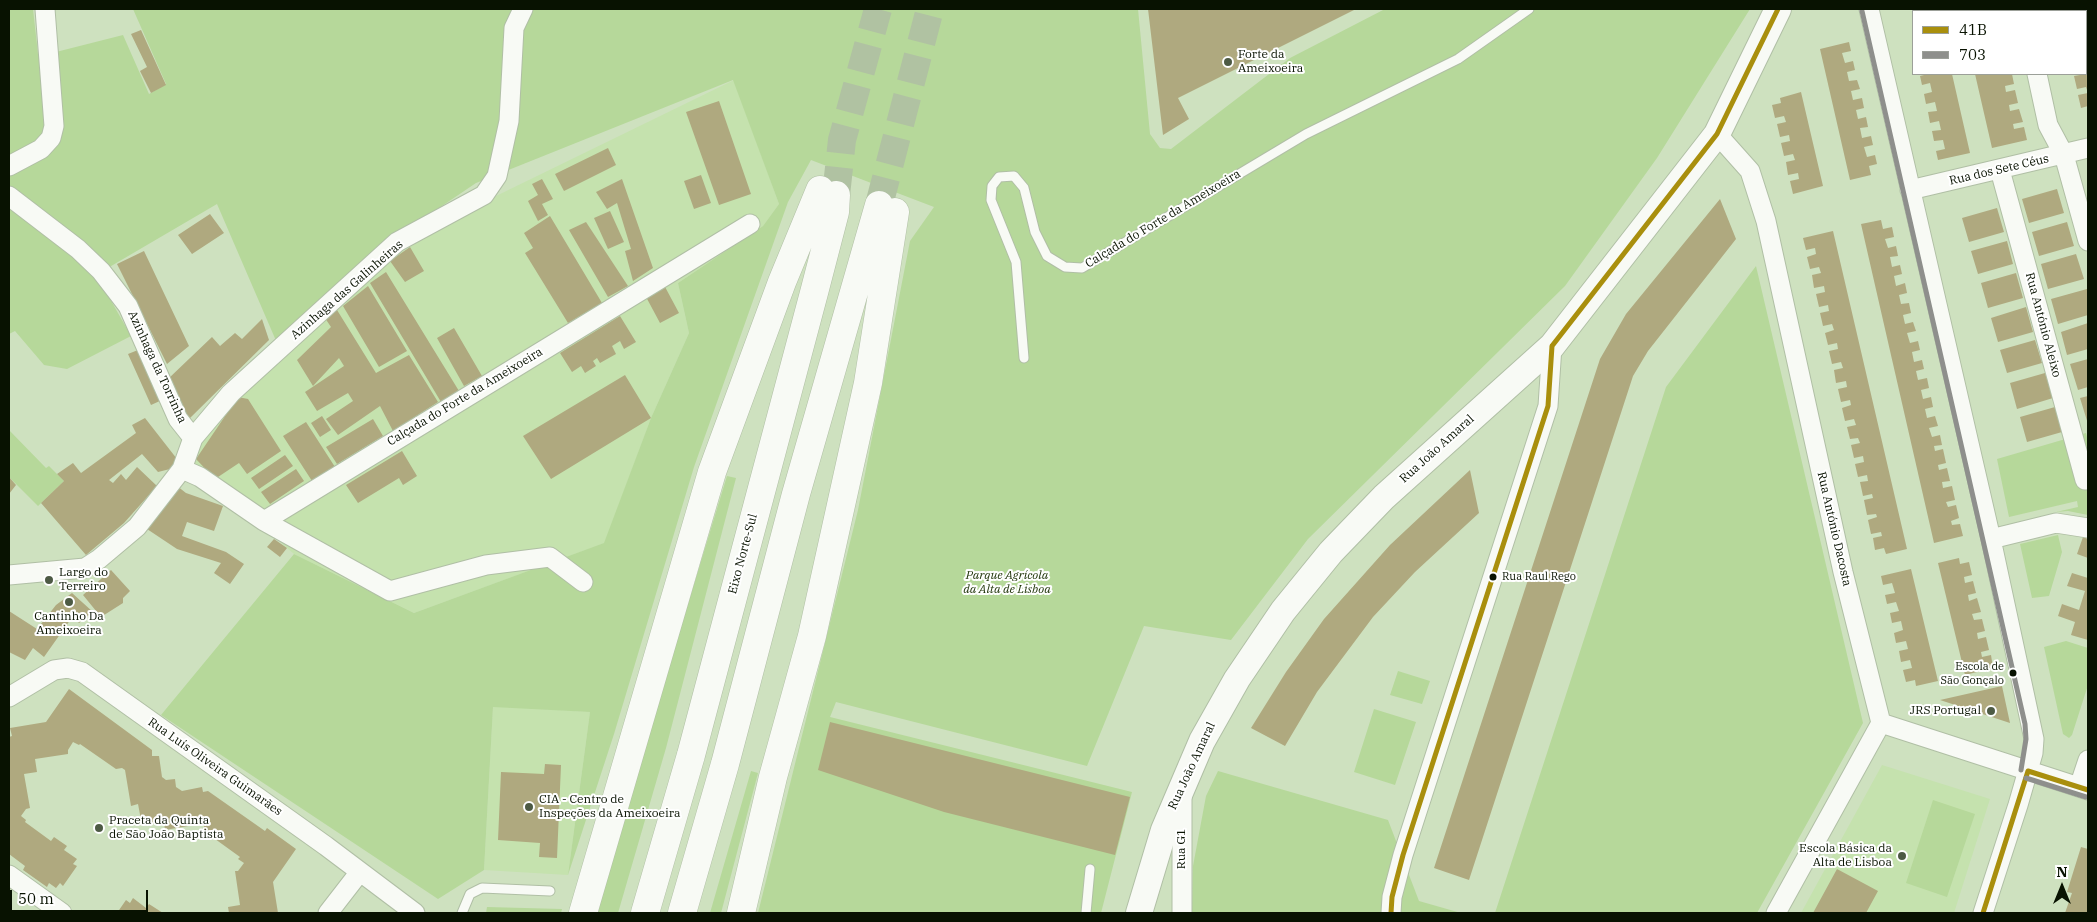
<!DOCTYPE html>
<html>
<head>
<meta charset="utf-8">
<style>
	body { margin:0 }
	#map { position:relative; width:2097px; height:922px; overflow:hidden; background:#cee1bf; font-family:"IBM Plex Serif",serif }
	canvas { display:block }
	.frame { position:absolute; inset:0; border:10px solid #081201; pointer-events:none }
	.legend { position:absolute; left:1912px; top:10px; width:175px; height:65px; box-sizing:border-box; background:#fff; border:1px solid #9ca099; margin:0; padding:6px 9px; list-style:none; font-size:15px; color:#081201 }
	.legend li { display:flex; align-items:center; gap:10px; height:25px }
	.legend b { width:25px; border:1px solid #9ca099 }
	.north { position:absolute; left:2037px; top:862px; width:50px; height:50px; -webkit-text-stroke:4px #fff; paint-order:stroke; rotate:0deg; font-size:14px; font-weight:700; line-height:20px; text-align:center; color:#081201 }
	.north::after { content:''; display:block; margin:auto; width:18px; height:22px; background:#081201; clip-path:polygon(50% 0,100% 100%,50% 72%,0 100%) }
	.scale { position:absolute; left:10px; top:890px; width:138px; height:22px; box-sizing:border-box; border:2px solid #081201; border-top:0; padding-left:6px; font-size:15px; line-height:18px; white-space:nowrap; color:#081201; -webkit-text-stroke:4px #fff; paint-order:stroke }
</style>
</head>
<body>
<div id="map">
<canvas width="2097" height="922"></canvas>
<div class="frame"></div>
<ul class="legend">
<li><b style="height:6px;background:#a98f0d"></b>41B</li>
<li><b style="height:6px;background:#8e8f8c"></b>703</li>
</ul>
<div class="north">N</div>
<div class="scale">50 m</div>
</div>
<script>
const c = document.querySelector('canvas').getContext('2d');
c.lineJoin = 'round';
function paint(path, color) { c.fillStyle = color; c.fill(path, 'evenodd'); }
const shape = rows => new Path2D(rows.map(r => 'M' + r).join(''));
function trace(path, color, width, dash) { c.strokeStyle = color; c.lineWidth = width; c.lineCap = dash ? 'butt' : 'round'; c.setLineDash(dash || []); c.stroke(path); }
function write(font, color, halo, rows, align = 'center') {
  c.font = font + ' "IBM Plex Serif",serif'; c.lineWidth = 4; c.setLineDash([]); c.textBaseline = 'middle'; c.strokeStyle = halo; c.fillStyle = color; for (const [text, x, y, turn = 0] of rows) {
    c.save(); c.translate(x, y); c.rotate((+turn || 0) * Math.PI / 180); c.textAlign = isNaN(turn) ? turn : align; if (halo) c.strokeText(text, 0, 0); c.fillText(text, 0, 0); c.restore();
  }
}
paint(shape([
	[734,80,779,204,763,226,678,283,689,333,651,418,605,543,414,613,294,554,190,463,222,411,383,263,496,196],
	[493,706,590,712,568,875,484,870],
	[1882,765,1990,799,1954,913,1801,913]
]), '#c5e2ae');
paint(shape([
	[9,9,33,9,38,54,56,52,123,35,149,94,166,84,133,9,1138,9,1150,134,1160,148,1171,149,1290,58,1385,9,1750,9,1657,158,1565,286,1308,539,1231,640,1144,626,1087,766,836,702,830,717,1132,792,1101,913,758,913,858,510,910,241,934,207,811,160,788,202,694,467,614,734,568,875,590,712,493,707,484,870,438,899,161,715,294,554,414,613,604,543,651,418,689,333,678,283,763,226,779,204,733,80,476,183,390,241,277,343,217,204,106,269,101,283,131,336,67,369,44,365,15,331,9,334],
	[1756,266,1863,723,1757,913,1495,913,1666,387],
	[9,430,46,468,49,466,64,481,38,506,9,477],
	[2086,433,2088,441,2088,515,2068,511,2056,512,2078,507,2077,501,2009,517,1997,459],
	[727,476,736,478,666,748,618,913,594,913],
	[2058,535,2062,552,2049,596,2032,598,2020,544],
	[2066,641,2088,648,2088,685,2072,735,2069,738,2063,734,2044,647],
	[1398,671,1430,681,1422,704,1390,695],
	[1374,709,1416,722,1395,785,1354,772],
	[751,771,758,773,721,913,710,913],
	[1218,771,1388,820,1419,901,1461,913,1192,913,1193,866,1206,796],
	[1933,800,1975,814,1947,897,1906,883],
	[487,907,562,909,561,913,486,913]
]), '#b6d89a');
paint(shape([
	[1148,9,1356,9,1178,98,1189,119,1163,135],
	[1959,9,1987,9,1988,11,1960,11],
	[2086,27,2088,27,2088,93,2086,87,2077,89,2074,76,2086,74],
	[141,30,166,85,151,93,140,71,147,67,131,34],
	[1849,42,1851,51,1842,53,1845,63,1853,61,1855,70,1847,72,1849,81,1857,80,1860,89,1851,91,1853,100,1862,98,1864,108,1856,110,1858,119,1866,117,1868,127,1860,128,1862,138,1871,136,1873,145,1864,147,1867,157,1875,155,1877,164,1869,166,1871,175,1850,180,1820,49],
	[1928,74,1952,74,1970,153,1938,160,1936,151,1945,149,1943,140,1934,141,1932,131,1941,130,1939,121,1930,123,1928,112,1937,111,1935,102,1926,104,1924,94,1932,92,1930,83,1922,85,1920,76],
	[1975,74,2012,74,2014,84,2005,86,2006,92,2015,90,2018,103,2009,105,2010,111,2019,109,2023,122,2013,124,2014,129,2024,127,2027,140,1992,148],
	[1801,92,1823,186,1793,194,1790,181,1799,179,1798,173,1788,175,1786,162,1795,160,1793,154,1784,156,1781,143,1790,141,1789,135,1780,137,1777,124,1786,122,1784,116,1775,118,1772,105,1781,103,1780,98],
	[2088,93,2088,106,2081,108,2078,95],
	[719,101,751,194,719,205,686,112],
	[608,148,616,165,564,191,555,174],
	[701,175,711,203,694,209,684,181],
	[542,179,553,199,542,204,548,215,538,221,528,201,538,195,532,184],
	[622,179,653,268,633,281,625,251,631,249,617,203,607,209,596,192],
	[2057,189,2064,213,2029,223,2022,199],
	[1720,199,1736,239,1648,351,1633,376,1469,880,1434,868,1600,359,1626,314],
	[1997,208,2004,232,1969,242,1962,218],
	[610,211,624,242,608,249,594,218],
	[210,214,224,233,192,254,178,235],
	[550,216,602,303,568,323,525,253,533,248,524,233],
	[1881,220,1883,229,1892,227,1894,237,1885,239,1888,248,1896,246,1898,256,1890,257,1892,267,1900,265,1902,274,1894,276,1896,286,1905,283,1907,293,1899,295,1901,304,1909,303,1911,313,1903,315,1905,324,1913,322,1916,331,1907,333,1910,343,1918,341,1920,350,1912,352,1914,362,1922,360,1924,369,1916,371,1918,380,1927,378,1929,388,1921,390,1923,399,1931,397,1933,407,1925,409,1927,418,1935,416,1938,426,1929,428,1932,437,1940,435,1942,445,1934,446,1935,451,1943,449,1946,463,1938,465,1939,470,1947,468,1950,481,1942,482,1943,488,1952,486,1955,500,1946,502,1948,507,1956,505,1959,518,1951,521,1952,525,1960,524,1963,536,1934,543,1861,224],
	[586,222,628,286,608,297,569,230],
	[2067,222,2074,246,2039,256,2032,232],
	[1833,231,1907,549,1886,554,1884,548,1875,550,1873,538,1882,536,1881,532,1871,534,1868,520,1877,517,1876,514,1867,515,1864,500,1873,498,1872,494,1863,496,1860,482,1868,481,1867,475,1858,477,1855,464,1864,462,1863,456,1854,458,1851,445,1860,443,1858,438,1850,439,1847,427,1856,425,1854,419,1845,421,1842,408,1851,405,1850,400,1841,402,1838,389,1847,387,1846,381,1836,383,1834,370,1843,368,1841,362,1832,364,1829,351,1838,349,1837,343,1828,345,1825,333,1834,330,1832,324,1823,326,1820,313,1829,311,1828,305,1819,307,1816,294,1825,292,1824,286,1814,288,1812,275,1821,273,1819,267,1810,269,1807,257,1816,254,1815,248,1806,250,1803,238],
	[2007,241,2013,264,1978,274,1971,251],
	[410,247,424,271,405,282,390,261],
	[144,251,189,346,167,364,117,264],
	[2076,254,2084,279,2048,289,2041,264],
	[386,272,459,391,441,402,370,283],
	[2016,273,2023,298,1988,308,1981,283],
	[664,285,679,313,660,323,645,295],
	[368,286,407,351,379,367,343,306],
	[2087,289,2088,315,2058,324,2051,299],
	[2026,307,2033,332,1998,342,1991,318],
	[337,310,376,373,409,355,438,402,393,431,380,406,338,435,326,419,353,401,348,393,317,411,305,392,344,366,339,358,313,386,297,360,331,327,325,318],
	[620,316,636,342,624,349,620,341,612,346,616,354,600,363,597,358,593,361,596,366,585,373,581,366,572,372,560,353],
	[262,319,269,340,189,419,174,400,168,379,212,337,220,346,235,333,242,339],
	[2088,323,2088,349,2067,355,2061,332],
	[454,328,482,376,464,386,437,338],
	[2035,340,2042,363,2007,373,2000,350],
	[138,350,162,400,151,405,128,354],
	[2088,359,2088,387,2078,390,2070,364],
	[2045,373,2053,398,2017,409,2010,383],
	[625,375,651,418,551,479,523,436],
	[2088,396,2088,424,2080,398],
	[238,397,248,399,281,451,247,474,239,463,215,479,196,459],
	[2055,407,2062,432,2027,442,2020,417],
	[322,416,331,430,320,437,311,423],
	[145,418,177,459,170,469,158,472,142,454,109,480,113,483,121,474,126,480,137,467,157,486,124,523,86,555,41,503,64,481,57,474,73,463,81,473,136,433,132,425],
	[373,419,383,436,337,464,326,447],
	[306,422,335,467,312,481,283,436],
	[402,451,417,476,403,485,399,478,358,503,346,485],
	[285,455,293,466,259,489,251,478],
	[296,469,304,481,270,504,261,492],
	[1470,470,1479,513,1415,572,1373,617,1317,692,1285,746,1251,728,1286,672,1324,619,1390,545],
	[9,477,16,485,9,494],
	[177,486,186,493,223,506,214,531,187,522,182,536,226,552,244,564,230,584,214,573,221,563,177,549,147,529],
	[2083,537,2088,539,2088,558,2077,554],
	[274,539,287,548,280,557,267,547],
	[1959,558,1960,564,1969,562,1972,575,1964,577,1965,583,1973,581,1976,593,1968,595,1969,601,1977,598,1981,612,1972,614,1974,620,1982,619,1985,631,1977,633,1978,639,1986,637,1989,650,1981,652,1982,657,1991,655,1993,668,1965,675,1938,563],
	[1911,569,1938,681,1916,686,1915,680,1906,682,1903,670,1912,668,1910,660,1901,662,1899,651,1908,649,1906,641,1896,643,1894,633,1903,630,1901,621,1892,623,1890,613,1899,611,1896,602,1887,604,1885,595,1895,593,1892,583,1883,585,1881,576],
	[111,570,130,591,123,598,123,603,101,617,83,595],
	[2072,573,2088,578,2088,640,2071,635,2075,622,2058,616,2062,604,2079,610,2085,591,2067,586],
	[72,593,93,612,79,623,73,616,44,657,33,648,25,660,9,652,9,611,37,629,56,605],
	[2002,686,2010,723,1940,700],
	[69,689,152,750,152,756,159,756,162,777,166,780,175,779,176,787,182,791,202,787,203,792,208,791,265,831,267,828,296,849,273,882,278,913,229,913,228,907,240,905,235,871,238,871,244,863,238,859,240,857,204,831,204,826,200,824,165,830,164,822,142,825,138,804,131,806,125,770,122,768,116,769,80,744,79,745,73,742,68,750,68,754,35,759,37,772,24,774,30,808,26,809,21,816,26,820,25,822,51,841,54,837,67,846,64,850,77,859,73,864,77,866,63,886,60,883,56,888,49,883,47,887,23,870,25,866,9,854,9,737,12,736,10,728,46,722],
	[830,722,1130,797,1115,855,944,812,818,770],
	[545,764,561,765,557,858,539,857,540,843,498,840,501,772,544,774],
	[2081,847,2088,849,2088,913,2065,913,2072,893,2067,892],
	[1837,869,1878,891,1866,913,1813,913],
	[133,898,146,908,149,904,163,913,117,913,126,900,130,903]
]), '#afa97f');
trace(shape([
	[836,195,842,140,878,9],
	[879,205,930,9]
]), '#b0c2a2', 28, [28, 14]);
const lane = shape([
	[1024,358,1016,262,991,200,992,186,999,177,1014,176,1024,188,1035,232,1047,256,1065,267,1082,268,1306,134,1458,59,1529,9],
	[462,913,470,894,482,888,550,891],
	[1086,913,1090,869]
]);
const street = shape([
	[1869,9,1991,539,2034,739,2033,753,2018,805,1983,913],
	[2022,9,2022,11],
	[2037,74,2048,125,2064,155,2088,241],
	[1717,134,1750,171,1766,221,1843,572,1881,723,1776,913],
	[9,166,41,149,51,138,54,126,45,9],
	[2000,170,2085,480],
	[1910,190,2088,148],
	[9,196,78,249,101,271,128,306,178,419,193,438],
	[182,469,200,477,264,521,750,224],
	[264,521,390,591,486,565,550,557,583,582],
	[1991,539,2056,523,2088,528],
	[9,575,85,568,99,559,137,527,182,469,193,438,231,393,397,242,484,195,497,176,509,121,514,28,523,9],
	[9,697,54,670,68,668,82,672,326,846,415,913],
	[1881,723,2088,790],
	[2079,787,2088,760],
	[1182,796,1182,913],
	[9,875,62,913],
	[328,913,359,873],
	[1391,913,1392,897,1403,855,1548,406,1552,346]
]);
const secondary = shape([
	[1139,913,1164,830,1202,741,1237,679,1283,611,1331,552,1384,497,1552,346,1717,134,1778,9]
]);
const highway = shape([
	[583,913,712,472,782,282,820,190],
	[645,913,691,755,815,289,835,212,836,195],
	[682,913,725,764,796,494,879,205],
	[741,913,773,777,812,636,868,383,895,212]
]);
trace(lane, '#b0bfa5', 11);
trace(street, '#b0bfa5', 21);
trace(secondary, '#b0bfa5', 28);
trace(highway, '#b0bfa5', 29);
trace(lane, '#f8faf5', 9);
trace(street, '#f8faf5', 19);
trace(secondary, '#f8faf5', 26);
trace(highway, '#f8faf5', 28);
trace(shape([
	[1552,346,1717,134,1778,9],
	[2028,771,2088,790],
	[1391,913,1392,897,1403,855,1548,406,1552,346],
	[1983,913,2028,771]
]), '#a98f0d', 5);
trace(shape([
	[1862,11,2025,724,2026,739,2021,770],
	[2026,778,2086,797]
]), '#8e8f8c', 5);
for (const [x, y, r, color] of [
	[1228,62,5,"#4d5a44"],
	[1493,577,4.5,"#081201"],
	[49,580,5,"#4d5a44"],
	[69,602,5,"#4d5a44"],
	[2013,673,4.5,"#081201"],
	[1991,711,5,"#4d5a44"],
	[529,807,5,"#4d5a44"],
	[99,828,5,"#4d5a44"],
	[1902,856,5,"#4d5a44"]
]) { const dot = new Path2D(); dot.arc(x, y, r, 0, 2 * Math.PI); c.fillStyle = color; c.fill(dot); trace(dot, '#fff', 2); }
write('11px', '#081201', '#fff', [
	["Rua Raul Rego",1502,577],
	["Escola de",2004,667,"right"],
	["São Gonçalo",2004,681,"right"]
], 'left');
write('12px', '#081201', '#fff', [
	["Forte da",1238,55],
	["Ameixoeira",1238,69],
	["Largo do",59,573],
	["Terreiro",59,587],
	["Cantinho Da",69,617,"center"],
	["Ameixoeira",69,631,"center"],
	["JRS Portugal",1981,711,"right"],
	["CIA - Centro de",539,800],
	["Inspeções da Ameixoeira",539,814],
	["Praceta da Quinta",109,821],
	["de São João Baptista",109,835],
	["Escola Básica da",1892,849,"right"],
	["Alta de Lisboa",1892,863,"right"]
], 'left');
write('12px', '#081201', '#fff', [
	["Rua dos Sete Céus",1999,170,-13],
	["Calçada do Forte da Ameixoeira",1163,219,-31],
	["Azinhaga das Galinheiras",347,290,-41],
	["Rua António Aleixo",2043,325,75],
	["Azinhaga da Torrinha",157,367,65],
	["Calçada do Forte da Ameixoeira",465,397,-31],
	["Rua João Amaral",1437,449,-42],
	["Rua António Dacosta",1834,529,77],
	["Eixo Norte-Sul",743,554,-75],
	["Rua João Amaral",1192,766,-65],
	["Rua Luís Oliveira Guimarães",215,767,35],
	["Rua G1",1182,849,-90]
]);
write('italic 12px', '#1c3105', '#fff', [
	["Parque Agrícola",1007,576],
	["da Alta de Lisboa",1007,590]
]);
</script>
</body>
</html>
